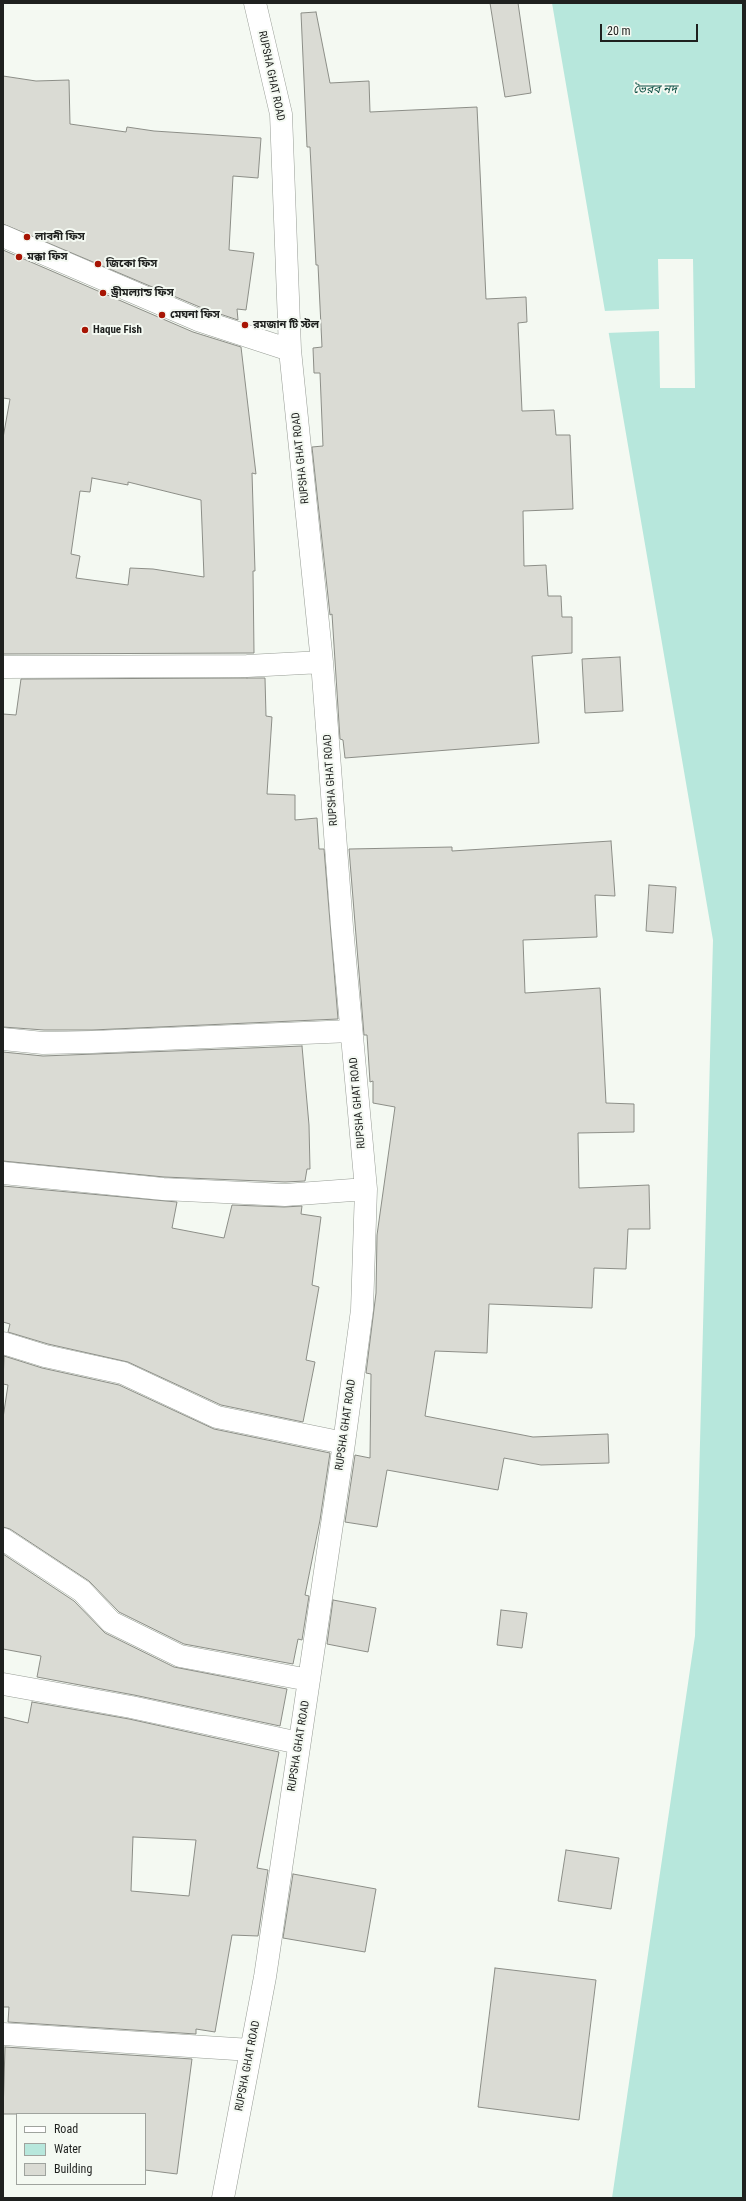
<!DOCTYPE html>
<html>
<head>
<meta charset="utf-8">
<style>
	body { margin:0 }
	#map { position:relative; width:746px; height:2201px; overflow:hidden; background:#f4f9f2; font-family:"Roboto Condensed",sans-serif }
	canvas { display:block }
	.frame { position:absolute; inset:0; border:4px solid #1f211f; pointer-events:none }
	.legend { position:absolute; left:16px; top:2113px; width:130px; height:72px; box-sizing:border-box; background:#f4f9f2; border:1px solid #9fa39e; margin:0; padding:5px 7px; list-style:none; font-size:12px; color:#1f211f }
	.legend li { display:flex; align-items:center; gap:8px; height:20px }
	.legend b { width:20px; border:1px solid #9fa39e }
	.scale { position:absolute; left:600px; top:24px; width:98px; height:18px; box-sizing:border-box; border:2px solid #1f211f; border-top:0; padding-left:5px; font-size:12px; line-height:14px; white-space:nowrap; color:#1f211f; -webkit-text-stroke:3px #f4f9f2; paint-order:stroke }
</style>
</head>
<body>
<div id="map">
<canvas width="746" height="2201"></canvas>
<div class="frame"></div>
<ul class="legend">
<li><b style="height:5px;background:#fff"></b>Road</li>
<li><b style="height:11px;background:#b7e7dc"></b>Water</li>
<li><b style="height:11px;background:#dadbd4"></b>Building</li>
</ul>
<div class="scale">20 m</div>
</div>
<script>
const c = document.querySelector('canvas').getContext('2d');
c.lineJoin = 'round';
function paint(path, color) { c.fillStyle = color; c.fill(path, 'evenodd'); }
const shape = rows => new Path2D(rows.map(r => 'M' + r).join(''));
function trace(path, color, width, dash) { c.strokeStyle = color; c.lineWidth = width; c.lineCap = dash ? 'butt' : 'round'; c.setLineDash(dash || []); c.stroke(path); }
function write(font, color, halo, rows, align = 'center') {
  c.font = font + ' "Roboto Condensed","Noto Sans Bengali",sans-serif'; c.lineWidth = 4; c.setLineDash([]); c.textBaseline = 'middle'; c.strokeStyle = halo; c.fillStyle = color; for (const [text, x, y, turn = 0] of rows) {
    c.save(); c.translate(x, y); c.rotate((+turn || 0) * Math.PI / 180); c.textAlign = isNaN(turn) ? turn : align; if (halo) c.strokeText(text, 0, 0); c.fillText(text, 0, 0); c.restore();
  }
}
paint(shape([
	[552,3,743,3,743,2198,612,2198,695,1636,713,940]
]), '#b7e7dc');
paint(shape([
	[658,259,693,259,695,388,660,388,659,331,606,333,603,311,659,309]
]), '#f4f9f2');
const building = shape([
	[490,3,518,3,531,93,505,97,490,3],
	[316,12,330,83,369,81,370,112,477,107,486,299,526,297,527,322,518,323,522,411,554,410,556,435,570,435,573,509,523,511,524,566,546,565,548,596,561,596,562,617,572,617,572,653,532,656,539,743,345,758,343,740,340,739,332,614,330,615,312,447,323,446,320,373,314,373,313,348,322,347,318,265,316,265,310,147,307,147,301,13,316,12],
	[3,76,36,81,69,80,70,124,126,132,127,127,154,131,261,138,258,178,233,176,229,250,254,253,246,310,237,309,238,320,202,308,3,224,3,76],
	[3,250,193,332,241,347,256,474,252,473,255,571,253,571,254,653,3,654,3,438,10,399,3,398,3,250],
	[92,478,128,485,128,482,201,500,204,577,153,569,130,568,128,585,76,578,80,556,71,554,80,491,90,492,92,478],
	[620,657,623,711,585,713,582,659,620,657],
	[247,678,265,678,266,716,272,717,267,794,295,795,295,820,317,818,319,849,324,849,338,1019,92,1030,44,1030,3,1027,3,714,16,715,21,679,247,678],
	[611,841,615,896,595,895,597,937,523,940,525,993,600,988,606,1103,634,1104,634,1132,578,1133,579,1188,649,1185,650,1229,628,1229,626,1269,594,1268,592,1308,489,1304,487,1353,435,1351,425,1416,533,1437,608,1434,609,1463,541,1465,504,1458,498,1490,387,1470,377,1527,345,1522,355,1455,370,1458,371,1374,366,1373,376,1293,377,1235,395,1107,373,1103,373,1081,370,1082,367,1035,364,1035,349,849,452,847,452,851,611,841],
	[649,885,676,887,673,933,646,931,649,885],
	[302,1046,309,1125,310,1169,307,1169,305,1181,285,1182,164,1177,3,1161,3,1052,43,1056,302,1046],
	[3,1186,177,1202,172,1228,224,1238,232,1205,284,1207,302,1206,301,1214,321,1217,312,1285,319,1287,306,1360,315,1362,303,1422,221,1405,128,1362,48,1344,8,1332,10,1324,3,1322,3,1186],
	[4,1356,42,1368,119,1385,214,1429,330,1453,320,1520,305,1595,309,1596,302,1640,298,1639,293,1664,184,1644,119,1612,89,1581,10,1529,3,1527,3,1418,8,1385,3,1384,4,1356],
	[3,1554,74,1601,105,1633,174,1667,287,1689,280,1726,134,1695,37,1677,41,1656,3,1649,3,1554],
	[333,1600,376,1608,368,1652,327,1644,333,1600],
	[501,1610,527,1613,522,1648,497,1645,501,1610],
	[32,1702,129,1719,279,1752,257,1868,268,1870,258,1936,232,1935,215,2032,196,2029,196,2034,8,2022,9,2007,3,2007,3,1717,28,1723,32,1702],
	[133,1837,196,1840,189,1896,131,1891,133,1837],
	[566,1850,619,1858,611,1909,558,1901,566,1850],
	[293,1874,376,1889,365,1952,283,1938,293,1874],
	[495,1968,596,1980,579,2120,478,2107,495,1968],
	[5,2047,192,2059,177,2174,145,2170,145,2114,3,2114,5,2047]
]);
paint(building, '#dadbd4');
trace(building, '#8c8e87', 1);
const minor = shape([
	[3,236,198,320,290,350],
	[3,667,247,666,322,662],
	[3,1039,43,1043,92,1042,351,1031],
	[3,1173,163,1189,285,1195,366,1189],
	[3,1343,45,1356,123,1373,217,1417,344,1443],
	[3,1539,82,1591,111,1622,180,1656,309,1680],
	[3,1684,131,1707,299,1743],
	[3,2034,251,2050],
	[223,2198,265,1977,344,1443,362,1310,366,1189,342,927,322,662,290,350,281,114,255,3]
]);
trace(minor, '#989d96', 23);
trace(minor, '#fff', 22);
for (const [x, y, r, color] of [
	[27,237,4,"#a71504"],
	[19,257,4,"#a71504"],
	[98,264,4,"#a71504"],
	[103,293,4,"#a71504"],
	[162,315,4,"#a71504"],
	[245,325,4,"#a71504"],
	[85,330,4,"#a71504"]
]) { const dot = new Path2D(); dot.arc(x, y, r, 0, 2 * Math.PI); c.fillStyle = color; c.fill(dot); trace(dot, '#f4f9f2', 1.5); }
write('11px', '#1f211f', '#f4f9f2', [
	["RUPSHA GHAT ROAD",271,76,78],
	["RUPSHA GHAT ROAD",301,458,-96],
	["RUPSHA GHAT ROAD",331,780,-94],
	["RUPSHA GHAT ROAD",358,1103,-95],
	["RUPSHA GHAT ROAD",346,1425,-82],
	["RUPSHA GHAT ROAD",299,1746,-81],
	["RUPSHA GHAT ROAD",248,2066,-79]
]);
write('bold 11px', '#1f211f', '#f4f9f2', [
	["লাবনী ফিস",35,237],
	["মক্কা ফিস",27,257],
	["জিকো ফিস",106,264],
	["ড্রীমল্যান্ড ফিস",111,293],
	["মেঘনা ফিস",170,315],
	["রমজান টি স্টল",253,325],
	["Haque Fish",93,330]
], 'left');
write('italic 12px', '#0f5146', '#f4f9f2', [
	["ভৈরব নদ",655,90]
]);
</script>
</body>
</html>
